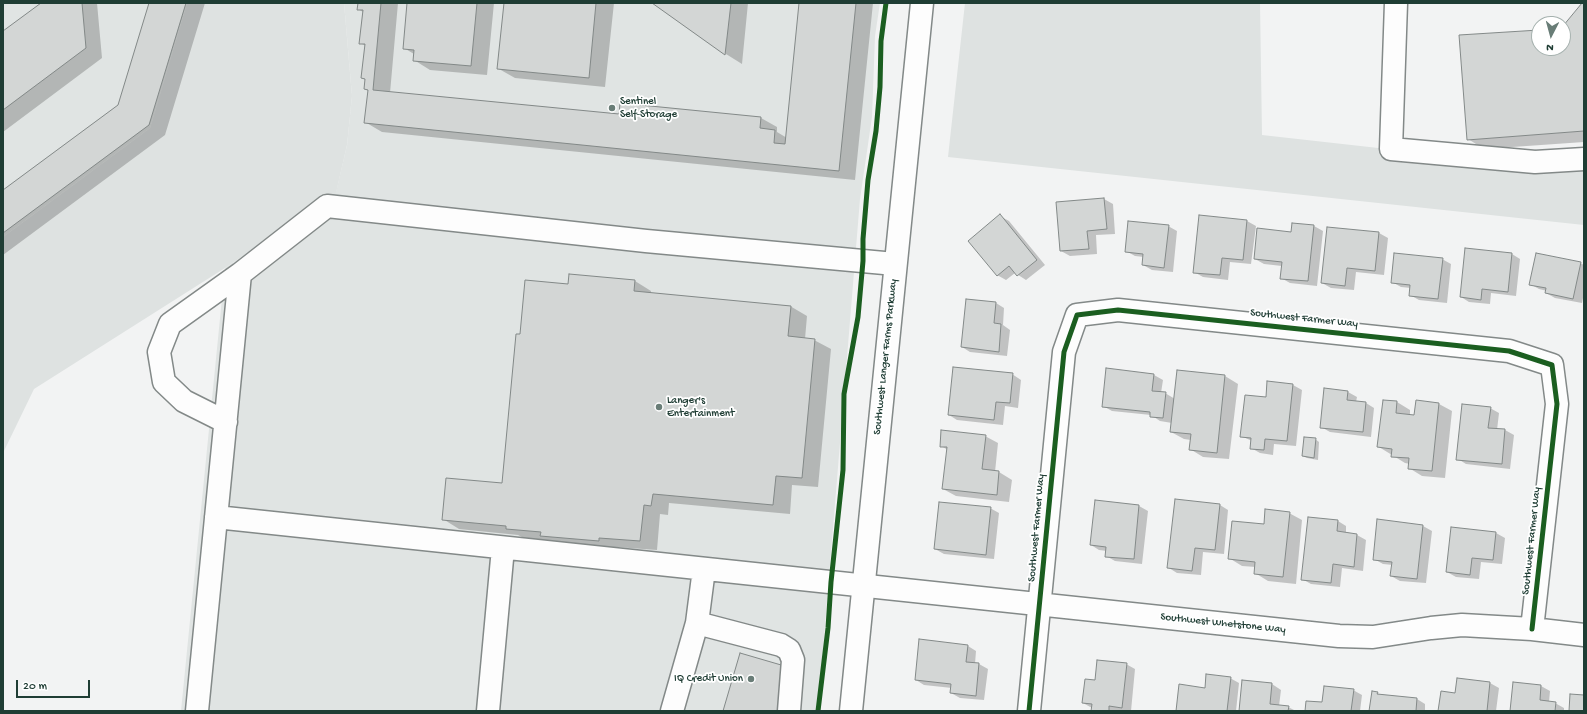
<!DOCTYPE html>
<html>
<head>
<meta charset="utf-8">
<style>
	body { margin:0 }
	#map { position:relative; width:1587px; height:714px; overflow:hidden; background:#f2f3f3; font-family:"Gochi Hand",sans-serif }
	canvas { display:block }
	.frame { position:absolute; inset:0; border:4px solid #1f3d34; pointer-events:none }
	.north { position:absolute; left:1531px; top:16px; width:40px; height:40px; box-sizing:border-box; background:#fff; border:1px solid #a5b1ae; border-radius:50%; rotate:186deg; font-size:11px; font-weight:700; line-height:16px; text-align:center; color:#1f3d34 }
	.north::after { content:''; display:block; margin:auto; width:14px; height:18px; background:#697d77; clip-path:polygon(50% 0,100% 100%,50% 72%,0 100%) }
	.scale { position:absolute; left:16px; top:680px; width:74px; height:18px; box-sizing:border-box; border:2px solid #1f3d34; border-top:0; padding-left:5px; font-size:12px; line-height:14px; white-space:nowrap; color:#1f3d34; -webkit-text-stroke:3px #fff; paint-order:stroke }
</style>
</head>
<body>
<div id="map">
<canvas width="1587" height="714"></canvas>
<div class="frame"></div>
<div class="north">N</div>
<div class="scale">20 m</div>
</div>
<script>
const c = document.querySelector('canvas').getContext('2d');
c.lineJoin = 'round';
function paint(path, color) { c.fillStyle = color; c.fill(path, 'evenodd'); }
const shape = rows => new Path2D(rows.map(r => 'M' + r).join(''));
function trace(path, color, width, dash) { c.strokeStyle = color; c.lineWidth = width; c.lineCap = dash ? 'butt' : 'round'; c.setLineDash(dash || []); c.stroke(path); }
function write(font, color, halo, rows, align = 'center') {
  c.font = font + ' "Gochi Hand",sans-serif'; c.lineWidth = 3.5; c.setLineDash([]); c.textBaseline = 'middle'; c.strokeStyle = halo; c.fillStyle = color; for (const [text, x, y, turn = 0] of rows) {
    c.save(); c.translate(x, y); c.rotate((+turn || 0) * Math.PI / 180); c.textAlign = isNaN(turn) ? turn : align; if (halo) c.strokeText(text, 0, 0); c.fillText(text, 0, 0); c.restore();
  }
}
paint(shape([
	[3,3,187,3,150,128,3,237],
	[344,3,880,3,875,36,872,117,860,199,818,711,181,711,225,268,336,192,347,145,352,96]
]), '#e0e4e3');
paint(shape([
	[187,3,344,3,352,96,347,145,336,193,225,268,34,389,3,453,3,237,150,128],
	[965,3,1260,3,1262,135,1584,171,1584,225,948,157]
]), '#dee2e1');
paint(shape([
	[43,3,97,3,102,58,3,132,3,33],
	[150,3,205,3,165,135,3,255,3,191,119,105],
	[359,3,398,3,390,93,620,115,761,118,777,127,777,132,787,138,800,3,873,3,855,180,382,132,365,122,369,91,365,89,366,80,362,78,366,46,360,43,363,12,358,9],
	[409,3,494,3,487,75,430,70,414,60,414,54,404,48],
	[505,3,614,3,605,87,515,78,499,69],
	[654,3,748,3,742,64,726,54],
	[1584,3,1584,142,1484,149,1468,139,1539,31,1539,48,1563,48,1563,28],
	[1104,199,1113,204,1115,234,1096,235,1097,254,1070,256,1061,251],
	[1000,216,1009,221,1045,265,1026,280,1015,273,1006,280,997,275],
	[1247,221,1256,226,1251,264,1230,262,1228,280,1203,277,1194,272],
	[1168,226,1177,231,1173,272,1152,270,1143,265,1144,257,1135,256,1126,251],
	[1314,226,1323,231,1317,286,1290,283,1281,278,1282,266,1264,264,1255,259,1292,233],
	[1328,228,1379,233,1388,238,1384,275,1356,272,1354,290,1331,288,1322,283],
	[1512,254,1520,259,1516,296,1491,293,1490,304,1469,302,1461,297],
	[1442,259,1451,264,1447,303,1419,300,1410,295,1411,288,1401,287,1392,282],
	[1580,263,1584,265,1584,293,1582,303,1555,298,1546,293,1547,291,1539,289,1530,284],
	[635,281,651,291,651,293,790,306,807,316,805,339,814,340,831,349,818,487,792,485,790,514,669,503,668,515,660,514,657,550,616,547,615,550,558,545,551,541,524,538,518,535,459,529,443,519,503,484,521,336,569,285],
	[996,303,1004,308,1003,325,1010,330,1007,356,970,352,962,347],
	[1012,374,1021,380,1018,408,1005,406,1003,425,957,420,949,415],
	[1154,375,1163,380,1161,393,1165,393,1175,399,1225,376,1238,384,1229,459,1203,457,1190,449,1191,440,1184,439,1171,432,1172,423,1160,421,1151,415,1112,411,1103,406],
	[1293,385,1302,390,1296,446,1274,444,1273,455,1260,453,1251,448,1252,441,1241,436,1267,398],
	[1348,392,1357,397,1356,402,1366,403,1374,408,1371,437,1330,432,1321,427],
	[1384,401,1397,402,1410,410,1410,415,1415,416,1439,404,1452,411,1445,478,1422,476,1409,468,1410,464,1405,463,1379,447],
	[1490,408,1499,413,1497,430,1505,430,1514,435,1510,469,1466,464,1458,459],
	[985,436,998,443,995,472,999,472,1012,480,1009,502,956,496,943,489,948,450,941,446],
	[1315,439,1319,442,1318,460,1307,458,1303,456],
	[1220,505,1228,510,1224,554,1203,552,1201,575,1177,573,1169,568],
	[1139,506,1148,511,1142,564,1115,561,1106,556,1107,551,1099,550,1091,545],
	[990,508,999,513,994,559,944,554,935,549],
	[1289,513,1302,520,1296,584,1268,581,1255,573,1256,567,1242,566,1229,558,1265,526],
	[1338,521,1346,526,1346,533,1357,535,1366,540,1363,571,1342,568,1340,587,1311,584,1302,579],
	[1423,526,1432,531,1426,583,1400,581,1391,576,1393,565,1383,564,1374,559],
	[1496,533,1505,538,1502,564,1481,562,1479,579,1456,577,1447,572],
	[968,646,976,651,975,664,979,664,988,669,984,700,960,698,951,693,952,688,924,685,916,680],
	[1126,664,1135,669,1131,711,1092,711,1092,708,1083,703,1096,681],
	[1230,678,1239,683,1236,711,1177,711,1206,689],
	[1243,681,1272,684,1281,690,1279,706,1288,707,1296,711,1240,711],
	[1490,683,1499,688,1496,711,1439,711,1456,694],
	[1514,683,1541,686,1550,691,1549,702,1555,703,1564,708,1564,711,1511,711],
	[1353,690,1362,695,1360,711,1306,711],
	[1377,693,1382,696,1417,699,1425,704,1425,711,1370,711]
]), '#0003');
const building = shape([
	[41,3,82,3,86,48,3,110,3,31,41,3],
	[149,3,186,3,149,125,3,233,3,190,118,105,149,3],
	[358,3,381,3,373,90,619,114,620,103,761,117,760,128,775,130,774,143,785,144,799,3,856,3,839,171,364,123,368,90,364,89,365,79,361,78,365,44,359,44,363,10,357,10,358,3],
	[407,3,477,3,471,66,413,61,414,50,403,49,407,3],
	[504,3,596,3,589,78,497,69,504,3],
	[652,3,731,3,725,55,652,3],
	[1582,3,1584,3,1584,131,1467,140,1459,35,1539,30,1539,48,1563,48,1563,26,1582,3],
	[1104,198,1107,229,1087,231,1089,249,1060,251,1056,202,1104,198],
	[1000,214,1037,260,1017,276,1009,266,997,276,968,241,1000,214],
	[1199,215,1247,220,1243,260,1222,258,1220,275,1193,273,1199,215],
	[1128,221,1169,225,1164,268,1142,265,1143,254,1125,252,1128,221],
	[1292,223,1314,225,1308,281,1280,279,1282,262,1254,259,1257,228,1291,232,1292,223],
	[1327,227,1379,232,1375,271,1347,268,1345,286,1321,283,1327,227],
	[1465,248,1512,253,1508,292,1482,289,1481,300,1460,297,1465,248],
	[1394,253,1443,258,1438,299,1409,296,1410,285,1391,283,1394,253],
	[1536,253,1581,262,1573,299,1545,293,1546,288,1529,285,1536,253],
	[569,274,635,280,634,291,791,306,788,336,815,339,802,478,776,476,773,505,653,494,651,506,644,505,640,541,599,538,599,541,540,536,541,532,506,529,506,526,442,520,446,478,502,483,516,334,520,334,525,280,568,284,569,274],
	[966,299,996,302,994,323,1001,324,999,352,961,347,966,299],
	[953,367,1013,373,1010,403,996,402,994,420,948,415,953,367],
	[1106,368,1154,374,1152,391,1166,392,1163,418,1150,417,1150,412,1102,407,1106,368],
	[1177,370,1225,375,1217,453,1189,450,1191,434,1170,432,1177,370],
	[1267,381,1293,384,1287,441,1265,439,1264,450,1250,449,1251,438,1240,437,1245,395,1266,397,1267,381],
	[1324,388,1348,391,1347,400,1366,402,1363,432,1320,428,1324,388],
	[1383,400,1397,401,1396,413,1414,415,1416,400,1439,403,1432,471,1408,469,1409,458,1391,457,1392,449,1377,447,1383,400],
	[1462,404,1491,407,1488,428,1505,429,1502,464,1456,460,1462,404],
	[941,430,986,435,982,469,999,471,997,495,942,489,947,447,940,447,941,430],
	[1304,437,1316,438,1314,458,1302,456,1304,437],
	[1175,499,1220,504,1215,550,1195,548,1192,571,1167,568,1175,499],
	[1095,500,1139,505,1134,559,1105,557,1106,547,1090,545,1095,500],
	[939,502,991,507,986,555,934,549,939,502],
	[1265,509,1290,512,1283,577,1254,574,1255,562,1228,559,1232,521,1264,524,1265,509],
	[1308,517,1338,520,1337,531,1357,534,1354,567,1333,564,1331,583,1301,580,1308,517],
	[1377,519,1423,525,1417,579,1390,576,1392,562,1373,560,1377,519],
	[1451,527,1496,532,1493,560,1472,558,1470,575,1446,572,1451,527],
	[919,639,968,645,966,662,979,663,976,696,950,693,951,684,915,680,919,639],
	[740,653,788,667,784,711,723,711,740,653],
	[1097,660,1127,663,1122,708,1109,706,1109,711,1091,711,1092,704,1082,703,1085,679,1095,680,1097,660],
	[1206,674,1231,677,1227,711,1176,711,1179,684,1205,688,1206,674],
	[1457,678,1490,682,1487,711,1438,711,1441,691,1455,693,1457,678],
	[1242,680,1272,683,1270,704,1289,706,1288,711,1239,711,1242,680],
	[1513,682,1541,685,1540,700,1556,702,1555,711,1510,711,1513,682],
	[1324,686,1354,689,1351,711,1305,711,1306,701,1322,702,1324,686],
	[1372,691,1378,692,1377,694,1417,698,1416,711,1369,711,1372,691],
	[1570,694,1584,695,1584,711,1569,711,1570,694]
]);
paint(building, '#d3d6d5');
trace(building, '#838988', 1);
const minor = shape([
	[1396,3,1391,149,1535,162,1584,159],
	[226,422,184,401,164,382,159,352,170,324,240,274],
	[216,517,1339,636,1373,637,1431,628,1462,625,1532,629,1584,635],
	[697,623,781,645,789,650,793,660,789,711],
	[197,711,240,274,327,206,646,241,895,264],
	[488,711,503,548],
	[672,711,697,623,704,569],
	[1029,711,1064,352,1077,315,1118,310,1509,351,1552,365,1557,404,1532,629]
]);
const major = shape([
	[851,711,922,3]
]);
trace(minor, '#838988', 25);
trace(major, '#838988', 25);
trace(minor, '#fdfdfd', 22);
trace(major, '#fdfdfd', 22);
trace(shape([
	[818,711,828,628,831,582,843,470,844,394,858,317,863,261,863,239,868,180,876,131,880,87,881,41,886,3],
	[1029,711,1064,352,1077,315,1118,310,1509,351,1552,365,1557,404,1532,629]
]), '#1b5e20', 5);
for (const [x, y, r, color] of [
	[612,108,4,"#697d77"],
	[659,407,4,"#697d77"],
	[751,679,4,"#697d77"]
]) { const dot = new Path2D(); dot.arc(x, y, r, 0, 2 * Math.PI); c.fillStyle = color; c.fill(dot); trace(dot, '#fff', 1.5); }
write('11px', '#1f3d34', '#fff', [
	["Sentinel",620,102],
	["Self-Storage",620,115],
	["Langer's",667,401],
	["Entertainment",667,414],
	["IQ Credit Union",743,679,"right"]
], 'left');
write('11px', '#1f3d34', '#fff', [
	["Southwest Farmer Way",1304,319,6],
	["Southwest Langer Farms Parkway",886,357,-84],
	["Southwest Farmer Way",1037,528,-85],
	["Southwest Farmer Way",1532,541,-84],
	["Southwest Whetstone Way",1223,624,6]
]);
</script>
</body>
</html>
